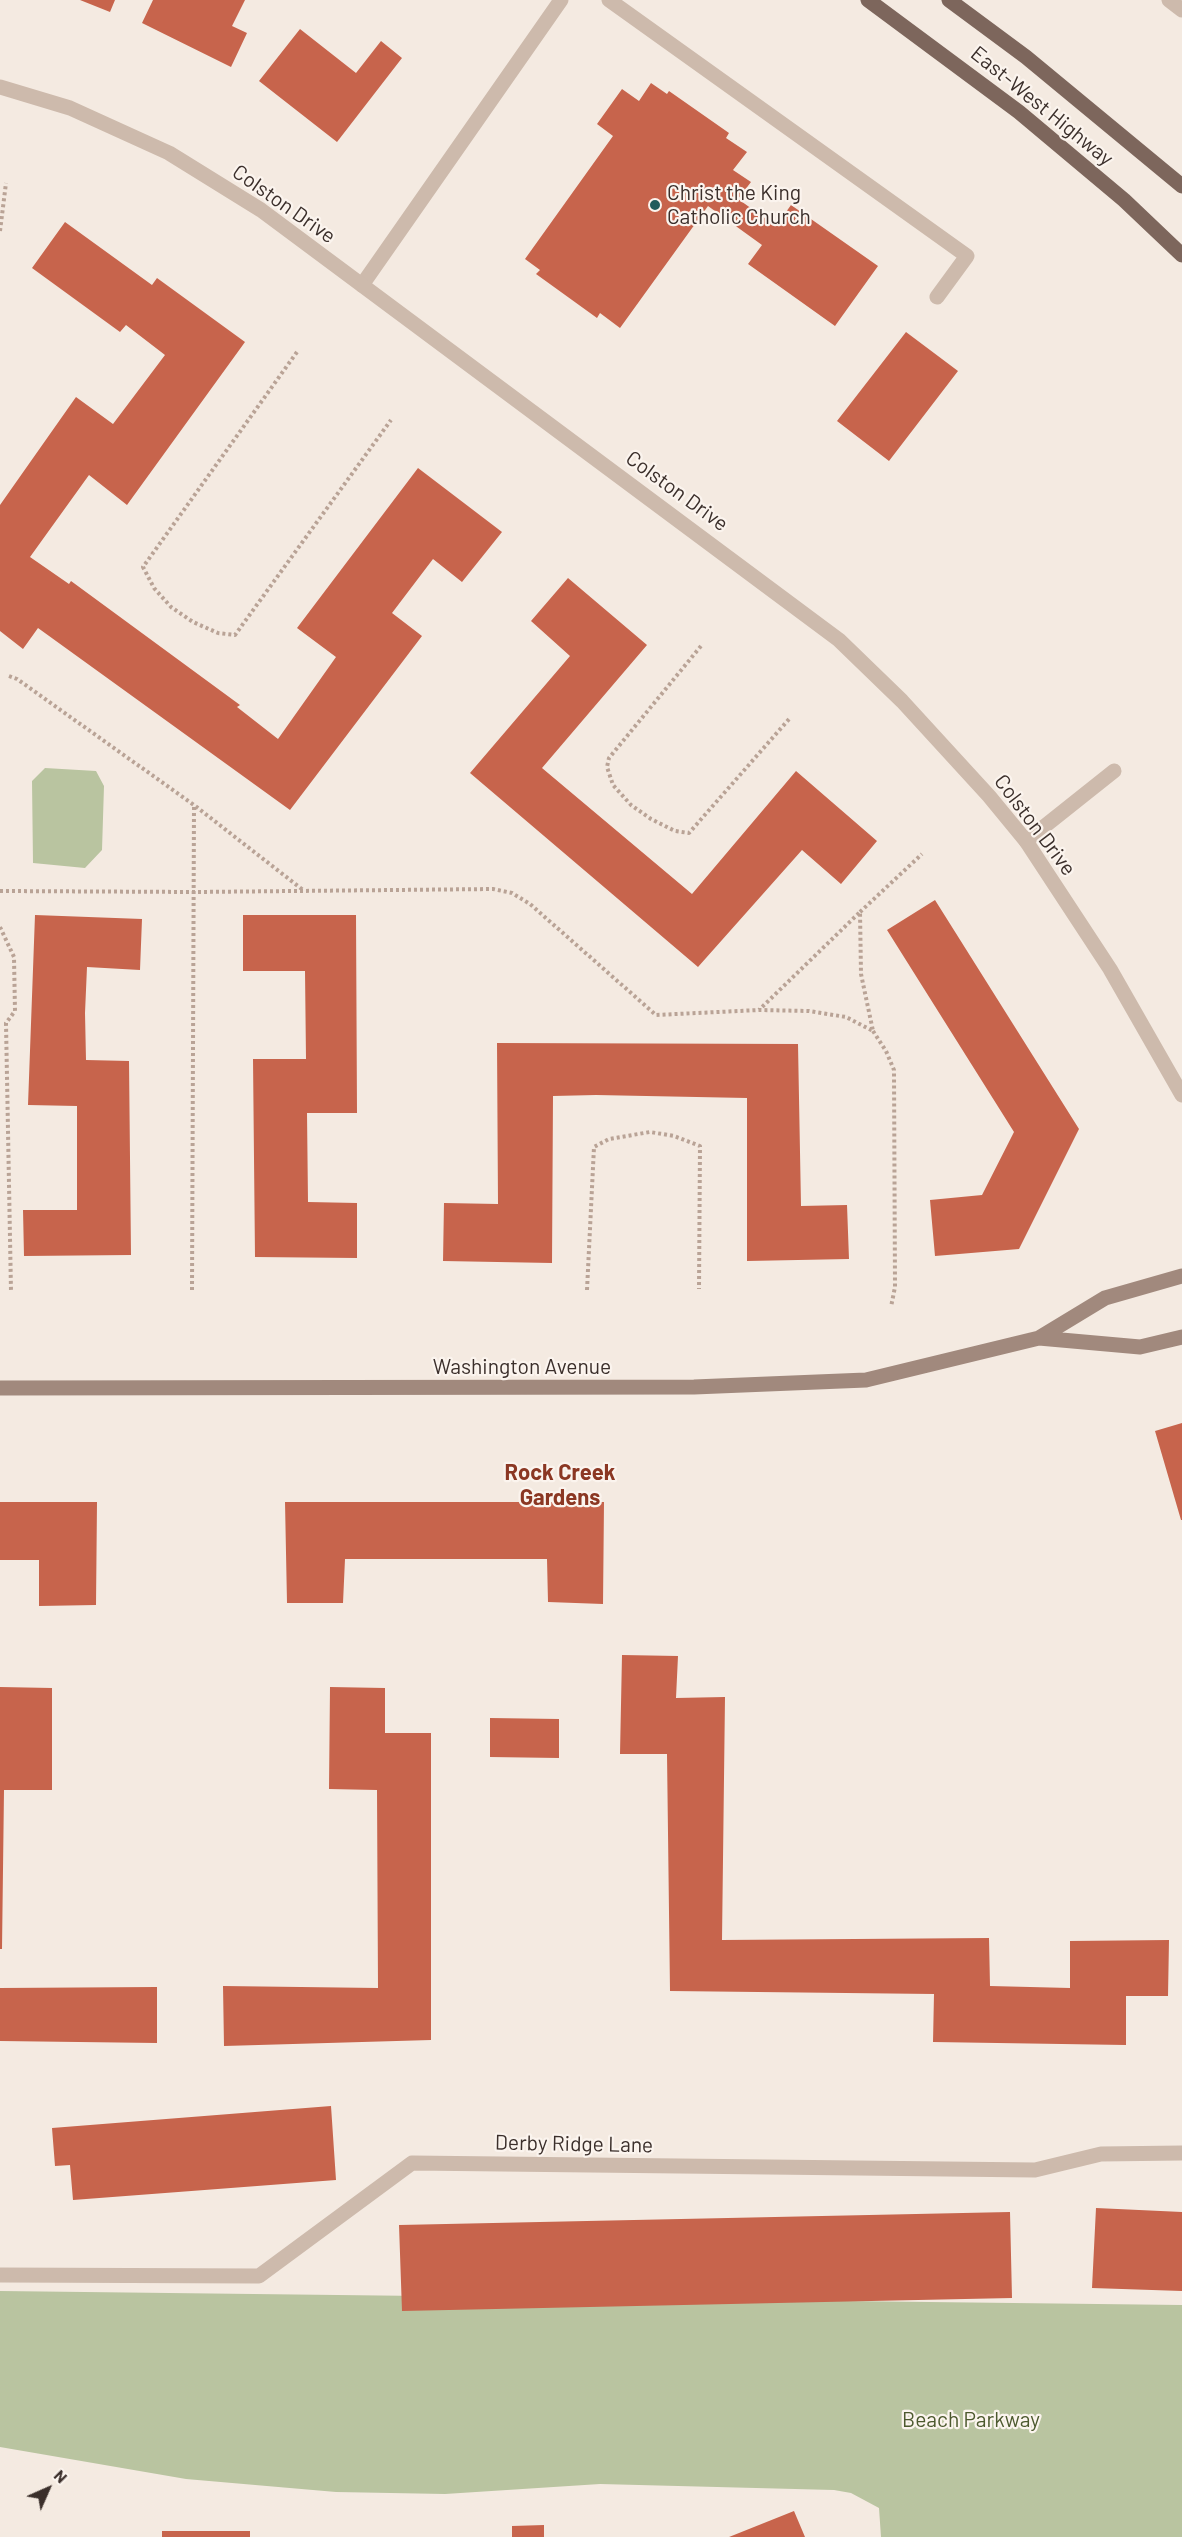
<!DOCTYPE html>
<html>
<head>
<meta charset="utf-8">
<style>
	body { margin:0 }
	#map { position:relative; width:1182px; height:2537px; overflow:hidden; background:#f4eae1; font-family:Barlow,sans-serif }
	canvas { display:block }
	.north { position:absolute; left:18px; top:2459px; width:60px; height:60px; -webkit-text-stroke:4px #fbf4ee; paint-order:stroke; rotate:45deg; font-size:16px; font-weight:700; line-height:24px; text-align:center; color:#3b2f2b }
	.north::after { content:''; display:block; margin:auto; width:21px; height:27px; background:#3b2f2b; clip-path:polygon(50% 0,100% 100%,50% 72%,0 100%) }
</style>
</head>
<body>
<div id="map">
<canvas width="1182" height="2537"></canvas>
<div class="north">N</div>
</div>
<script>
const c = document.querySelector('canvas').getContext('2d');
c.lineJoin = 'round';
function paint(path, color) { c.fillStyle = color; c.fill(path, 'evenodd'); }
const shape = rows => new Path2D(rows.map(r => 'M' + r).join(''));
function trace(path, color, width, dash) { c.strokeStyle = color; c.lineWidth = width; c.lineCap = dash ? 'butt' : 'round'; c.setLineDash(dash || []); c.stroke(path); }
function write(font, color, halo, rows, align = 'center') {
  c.font = font + ' Barlow,sans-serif'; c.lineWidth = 4.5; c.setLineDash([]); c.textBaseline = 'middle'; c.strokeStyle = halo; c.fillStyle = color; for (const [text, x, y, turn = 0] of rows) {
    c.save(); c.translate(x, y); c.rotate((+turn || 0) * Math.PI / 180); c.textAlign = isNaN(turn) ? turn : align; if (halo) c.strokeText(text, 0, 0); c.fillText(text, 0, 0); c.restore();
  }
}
paint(shape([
	[45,768,96,771,104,786,102,850,85,868,33,863,32,781],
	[0,2291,1182,2305,1182,2537,881,2537,879,2508,851,2493,834,2490,600,2484,445,2494,336,2492,186,2479,0,2447]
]), '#b9c4a0');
paint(shape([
	[80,0,115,0,110,12],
	[153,0,245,0,232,26,247,33,231,67,142,23],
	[300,29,356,73,381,41,402,58,337,142,259,81],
	[651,83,667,94,669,91,729,133,726,138,747,152,733,170,751,182,738,199,776,226,791,205,878,266,835,326,748,264,762,245,708,206,620,328,600,313,597,318,536,274,540,270,525,259,613,136,597,124,622,89,639,101],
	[65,222,152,285,157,278,245,342,127,505,89,475,30,557,69,584,71,581,240,705,237,707,278,739,336,657,297,628,418,468,502,532,462,582,433,559,392,613,422,636,290,810,38,628,23,649,0,631,0,505,76,397,113,424,165,355,126,325,120,332,32,268],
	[906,332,958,371,889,461,837,421],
	[568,578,647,645,542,768,692,894,796,771,877,841,841,884,802,850,698,967,470,773,570,656,531,621],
	[935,900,1079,1129,1019,1249,935,1256,930,1200,982,1195,1014,1132,887,930],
	[35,915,142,919,140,970,87,967,85,1013,86,1060,129,1061,131,1255,24,1256,23,1210,77,1210,77,1106,28,1105],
	[243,915,356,915,357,1113,307,1113,308,1202,357,1203,357,1258,255,1257,253,1059,306,1059,305,971,243,971],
	[497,1043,798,1044,801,1206,847,1205,849,1259,747,1261,747,1098,596,1095,553,1096,552,1263,443,1261,444,1203,498,1204],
	[1182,1423,1182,1520,1181,1520,1155,1431],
	[0,1502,97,1502,96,1605,39,1606,39,1560,0,1560],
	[285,1502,604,1502,603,1604,548,1602,547,1559,345,1559,343,1603,287,1603],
	[622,1655,678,1656,676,1698,725,1697,722,1940,989,1938,990,1986,1070,1988,1070,1941,1169,1940,1168,1996,1126,1996,1126,2045,933,2042,934,1994,670,1991,667,1754,620,1754],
	[0,1687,52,1688,52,1790,4,1790,2,1949,0,1949],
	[330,1687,385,1688,385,1733,431,1733,431,2040,224,2046,223,1986,378,1988,377,1790,329,1789],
	[490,1718,559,1719,559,1758,490,1757],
	[157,1987,157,2043,0,2041,0,1988],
	[331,2106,336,2180,73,2200,70,2165,55,2166,52,2128],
	[1096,2208,1182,2212,1182,2291,1092,2288],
	[1010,2212,1012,2298,402,2311,399,2225],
	[794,2511,805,2537,729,2537],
	[544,2525,544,2537,512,2537,512,2526],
	[162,2531,250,2531,250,2537,162,2537]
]), '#c7644c');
trace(shape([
	[0,231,6,183],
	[297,352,143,567,154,588,171,607,193,622,218,633,235,635,391,420],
	[701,646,609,758,607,767,613,785,631,805,651,819,675,831,689,833,790,718],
	[9,676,17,679,194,805,303,890],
	[0,891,195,892,493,889,512,893,530,904,656,1015,759,1010,809,1011,846,1017,873,1031,861,974,860,912,759,1010],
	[860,912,922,854],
	[0,927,14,957,15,1011,6,1023,11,1291],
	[873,1031,886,1051,894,1070,895,1287,891,1307],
	[192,1290,194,805],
	[587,1290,594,1147,609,1139,650,1132,674,1136,700,1146,699,1289]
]), '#b9a396', 4, [3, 3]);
trace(shape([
	[609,0,967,256,937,297],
	[362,285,561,0],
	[1026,841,1114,771]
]), '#cdbaac', 15);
trace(shape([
	[1169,0,1182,10],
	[0,87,70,108,169,153,261,210,839,640,902,701,989,796,1026,841,1110,969,1182,1095],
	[0,2275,259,2276,412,2163,1035,2170,1101,2154,1182,2153]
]), '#cdbaac', 15);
trace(shape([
	[1039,1338,1140,1347,1182,1337],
	[0,1388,694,1387,866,1380,1039,1338,1105,1298,1182,1276]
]), '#a1897d', 15);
trace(shape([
	[868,0,1019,112,1124,200,1182,255],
	[949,0,1026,57,1182,186]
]), '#7d665c', 15);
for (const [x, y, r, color] of [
	[655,205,6,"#205c5d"]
]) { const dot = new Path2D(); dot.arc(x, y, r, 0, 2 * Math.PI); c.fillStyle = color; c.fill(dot); trace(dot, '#fbf4ee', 2); }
write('21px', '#3b2f2b', '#fbf4ee', [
	["East-West Highway",1042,106,39],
	["Colston Drive",284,204,35],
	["Colston Drive",677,491,36],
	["Colston Drive",1035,825,53],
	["Washington Avenue",522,1367],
	["Derby Ridge Lane",574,2144,1]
]);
write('21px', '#3b2f2b', '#fbf4ee', [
	["Christ the King",667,193],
	["Catholic Church",667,217]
], 'left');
write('21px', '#4c592e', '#fbf4ee', [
	["Beach Parkway",971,2420]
]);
write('bold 22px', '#8b3723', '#fbf4ee', [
	["Rock Creek",560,1473],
	["Gardens",560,1498]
]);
</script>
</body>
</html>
